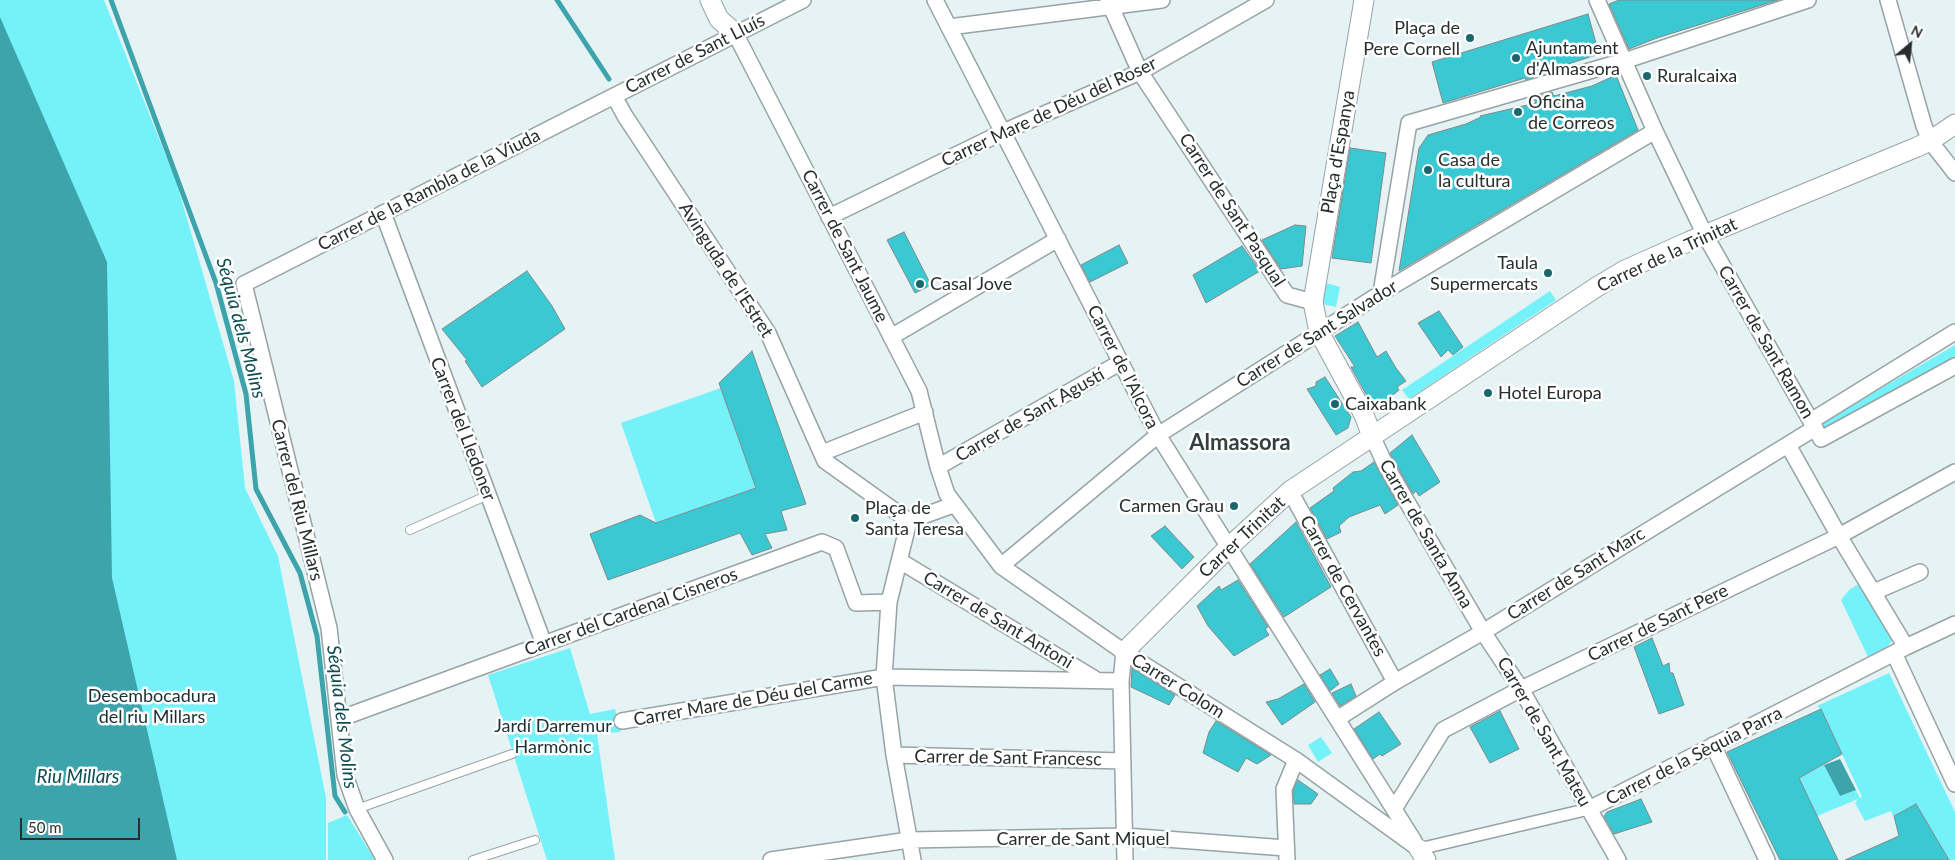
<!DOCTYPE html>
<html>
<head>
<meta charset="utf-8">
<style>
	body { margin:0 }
	#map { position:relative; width:1955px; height:860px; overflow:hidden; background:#e5f3f4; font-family:Lato,sans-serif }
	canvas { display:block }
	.north { position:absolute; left:1885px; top:20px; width:50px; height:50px; -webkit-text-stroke:4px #fff; paint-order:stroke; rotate:28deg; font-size:14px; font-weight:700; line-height:20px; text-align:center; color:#282d2d }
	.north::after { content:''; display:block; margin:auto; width:18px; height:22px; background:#282d2d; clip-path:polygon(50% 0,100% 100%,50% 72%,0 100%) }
	.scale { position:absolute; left:20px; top:818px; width:120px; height:22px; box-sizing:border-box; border:2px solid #282d2d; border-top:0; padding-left:6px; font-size:15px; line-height:18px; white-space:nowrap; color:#282d2d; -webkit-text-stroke:4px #fff; paint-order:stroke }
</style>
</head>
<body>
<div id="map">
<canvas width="1955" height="860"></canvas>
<div class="north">N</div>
<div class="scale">50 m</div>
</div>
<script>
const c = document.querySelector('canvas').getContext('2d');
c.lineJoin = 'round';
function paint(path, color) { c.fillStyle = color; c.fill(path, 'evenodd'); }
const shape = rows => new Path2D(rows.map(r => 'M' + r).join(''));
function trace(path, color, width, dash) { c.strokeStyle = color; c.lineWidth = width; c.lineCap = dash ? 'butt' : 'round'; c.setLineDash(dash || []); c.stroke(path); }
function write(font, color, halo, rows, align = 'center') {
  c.font = font + ' Lato,sans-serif'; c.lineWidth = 5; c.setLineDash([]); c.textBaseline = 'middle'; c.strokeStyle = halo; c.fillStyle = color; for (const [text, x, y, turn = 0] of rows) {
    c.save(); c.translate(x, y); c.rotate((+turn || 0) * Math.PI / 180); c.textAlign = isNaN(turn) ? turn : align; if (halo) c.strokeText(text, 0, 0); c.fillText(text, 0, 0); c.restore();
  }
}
paint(shape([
	[0,0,104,0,177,184,234,381,245,488,278,556,326,798,326,860,0,860],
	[1326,283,1340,287,1336,307,1323,304],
	[1550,291,1556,300,1409,399,1402,390],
	[1955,345,1955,359,1826,429,1822,428,1821,426,1824,422],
	[721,388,756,488,656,523,621,423],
	[1862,582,1893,639,1882,654,1869,659,1841,600,1849,590],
	[570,648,590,714,615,709,621,732,597,734,615,860,547,860,488,675],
	[1889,673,1955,812,1955,860,1949,860,1916,804,1893,816,1891,811,1865,821,1855,803,1858,799,1817,816,1799,778,1824,765,1840,796,1856,790,1860,798,1862,797,1821,709,1817,706],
	[1321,737,1332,753,1318,762,1308,745],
	[347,815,375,860,328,860,328,823]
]), '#75f1fa');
paint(shape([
	[0,17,107,262,112,578,177,860,0,860],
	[1840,759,1856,790,1840,796,1824,765]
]), '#3da4ac');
trace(shape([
	[111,0,216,283,246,394,256,489,300,573,317,636,335,796,345,812],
	[557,0,609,79]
]), '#3da4ac', 5);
const building = shape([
	[1619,0,1778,0,1657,38,1629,49,1609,4,1619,0],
	[1588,14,1599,54,1544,72,1545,74,1526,80,1525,78,1443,103,1432,62,1588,14],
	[1616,75,1638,130,1399,271,1419,148,1428,135,1466,124,1481,117,1480,116,1536,103,1533,97,1552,92,1554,96,1592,86,1616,75],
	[1350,148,1386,153,1371,263,1332,258,1350,148],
	[1295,225,1306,226,1302,266,1281,269,1262,240,1295,225],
	[904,232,931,285,915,293,887,240,904,232],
	[1119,245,1128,263,1090,282,1081,265,1119,245],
	[1242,246,1260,271,1206,303,1193,275,1242,246],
	[527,271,552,306,565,329,482,387,465,361,467,360,442,329,527,271],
	[1439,311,1463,347,1453,355,1448,350,1441,357,1418,323,1439,311],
	[1358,322,1377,357,1386,351,1396,368,1406,381,1397,387,1399,390,1387,400,1373,407,1351,367,1355,367,1335,336,1358,322],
	[752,351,806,504,781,511,787,530,765,534,772,548,752,555,740,533,608,580,590,534,640,515,656,523,756,488,719,383,752,351],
	[1325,377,1351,417,1348,428,1336,435,1307,389,1316,386,1316,382,1325,377],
	[1412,435,1440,482,1419,496,1416,491,1413,494,1390,453,1412,435],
	[1374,462,1398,505,1385,514,1380,505,1349,517,1339,526,1341,532,1327,539,1310,508,1334,491,1333,488,1353,472,1361,471,1374,462],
	[1296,522,1331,587,1284,617,1250,564,1296,522],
	[1165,526,1194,557,1182,569,1151,536,1165,526],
	[1238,580,1268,627,1265,629,1269,635,1234,656,1208,626,1197,606,1219,586,1221,590,1238,580],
	[1652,638,1663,666,1669,663,1670,673,1673,673,1684,705,1659,714,1634,647,1652,638],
	[1132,668,1175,695,1169,705,1131,687,1132,668],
	[1330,669,1339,684,1330,691,1320,675,1330,669],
	[1304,684,1315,702,1282,725,1266,702,1278,699,1304,684],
	[1351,684,1356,696,1340,706,1332,693,1351,684],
	[1821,709,1842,754,1799,778,1838,860,1780,860,1727,752,1821,709],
	[1500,711,1519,749,1490,763,1470,727,1500,711],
	[1379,712,1401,744,1382,756,1380,754,1373,759,1354,729,1379,712],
	[1216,721,1271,755,1257,764,1246,758,1238,772,1203,753,1209,732,1216,721],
	[1298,780,1318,794,1311,804,1294,804,1293,791,1298,780],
	[1641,799,1652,822,1614,834,1604,816,1607,812,1641,799],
	[1916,804,1949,860,1845,860,1899,836,1894,816,1916,804]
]);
paint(building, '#3ac8d2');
trace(building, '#7e8a8b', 1);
const service = shape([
	[410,530,488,495],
	[357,809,512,754],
	[473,860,535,840]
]);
const pedestrian = shape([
	[1419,849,1589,809]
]);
const minor = shape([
	[935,0,1158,435,1414,841],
	[1108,0,1140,72,1287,295,1313,302],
	[1597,0,1655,131,1705,235,1821,439,1955,366],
	[1888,0,1924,126,1930,141,1955,173],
	[949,27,1162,0],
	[735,33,919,391,938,467,947,494,1001,566,1124,652,1296,760,1419,849],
	[614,96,625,116,768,333,825,461,909,521,889,602,884,677,894,755,913,860],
	[383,213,544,644],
	[829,217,1003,132,1140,72,1266,0],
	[1381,293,1409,123,1624,61,1808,0],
	[891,337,1058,239],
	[1811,421,1955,332],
	[1372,436,1385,464,1483,632,1521,689,1618,860],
	[1788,445,1839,536,1906,647],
	[822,453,925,412],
	[938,467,1121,362],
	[1290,491,1395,682],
	[909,521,953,505],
	[900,561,1095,679],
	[1001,566,1158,435,1381,293,1655,131],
	[1874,592,1920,572],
	[1124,652,1121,681,1125,860],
	[1894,653,1955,784],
	[339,719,822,542,836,548,856,603,889,602],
	[1337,719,1395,682,1483,632,1815,428],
	[622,721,884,677,1121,681],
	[1713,745,1767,860],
	[894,755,1123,761],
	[1394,809,1443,730,1521,689,1839,536,1955,472],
	[1589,809,1906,647,1955,624],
	[385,860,357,809,345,775,329,628,244,284,803,0],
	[771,860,909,840,1125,836,1286,848],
	[1287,860,1284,789,1296,760]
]);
const tertiary = shape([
	[710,0,719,19,735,33],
	[1364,0,1313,302,1319,332,1364,415,1372,436],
	[1124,652,1229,547,1290,491,1595,288,1625,270,1690,241,1917,147,1930,141,1955,124],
	[1419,849,1426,860]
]);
trace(service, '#97a3a4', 10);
trace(pedestrian, '#97a3a4', 14);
trace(minor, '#97a3a4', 18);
trace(tertiary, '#97a3a4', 21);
trace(service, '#fff', 8);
trace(pedestrian, '#fff', 11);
trace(minor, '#fff', 15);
trace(tertiary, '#fff', 19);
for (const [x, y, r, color] of [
	[1470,38,5,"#19676c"],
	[1516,58,5,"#19676c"],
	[1647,76,5,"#19676c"],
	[1518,112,5,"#19676c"],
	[1428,170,5,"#19676c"],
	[1548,273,5,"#19676c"],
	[920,284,5,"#19676c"],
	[1488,393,5,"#19676c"],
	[1335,404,5,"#19676c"],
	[1234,506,5,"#19676c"],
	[855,518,5,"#19676c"]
]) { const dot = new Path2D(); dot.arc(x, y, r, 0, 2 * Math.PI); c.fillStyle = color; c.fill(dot); trace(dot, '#fff', 2); }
write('18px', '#282d2d', '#fff', [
	["Plaça de",1460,28,"right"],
	["Pere Cornell",1460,49,"right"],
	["Ajuntament",1526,48],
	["d'Almassora",1526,69],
	["Ruralcaixa",1657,76],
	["Oficina",1528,102],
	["de Correos",1528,123],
	["Casa de",1438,160],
	["la cultura",1438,181],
	["Taula",1538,263,"right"],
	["Supermercats",1538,284,"right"],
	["Casal Jove",930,284],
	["Hotel Europa",1498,393],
	["Caixabank",1345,404],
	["Carmen Grau",1224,506,"right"],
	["Plaça de",865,508],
	["Santa Teresa",865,529]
], 'left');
write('18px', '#282d2d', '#fff', [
	["Carrer de Sant Lluís",695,54,-27],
	["Carrer Mare de Déu del Roser",1049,112,-25],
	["Plaça d'Espanya",1338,152,-80],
	["Carrer de la Rambla de la Viuda",429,190,-27],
	["Carrer de Sant Pasqual",1232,210,57],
	["Carrer de Sant Jaume",845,246,63],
	["Carrer de la Trinitat",1667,255,-25],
	["Avinguda de l'Estret",726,270,57],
	["Carrer de Sant Salvador",1317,334,-32],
	["Carrer de Sant Ramon",1766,342,60],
	["Carrer de l'Alcora",1123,367,63],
	["Carrer de Sant Agustí",1030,415,-30],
	["Carrer del Lledoner",463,429,69],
	["Carrer del Riu Millars",297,500,76],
	["Carrer de Santa Anna",1426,534,60],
	["Carrer Trinitat",1242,537,-43],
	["Carrer de Sant Marc",1576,574,-32],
	["Carrer de Cervantes",1343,586,61],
	["Carrer del Cardenal Cisneros",631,612,-20],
	["Carrer de Sant Antoni",998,620,31],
	["Carrer de Sant Pere",1658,623,-26],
	["Carrer Colom",1178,686,32],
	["Carrer Mare de Déu del Carme",753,699,-10],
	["Carrer de Sant Mateu",1544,732,60],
	["Carrer de la Sèquia Parra",1694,756,-27],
	["Carrer de Sant Francesc",1008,758,1],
	["Carrer de Sant Miquel",1083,839]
]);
write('18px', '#193032', '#fff', [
	["Desembocadura",152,696],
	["del riu Millars",152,717],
	["Jardí Darremur",553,726],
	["Harmònic",553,747]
]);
write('italic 19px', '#0f4c50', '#fff', [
	["Séquia dels Molins",241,328,75],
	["Séquia dels Molins",342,717,83],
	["Riu Millars",78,777]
]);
write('bold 22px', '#343f3f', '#fff', [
	["Almassora",1240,443]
]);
</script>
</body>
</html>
